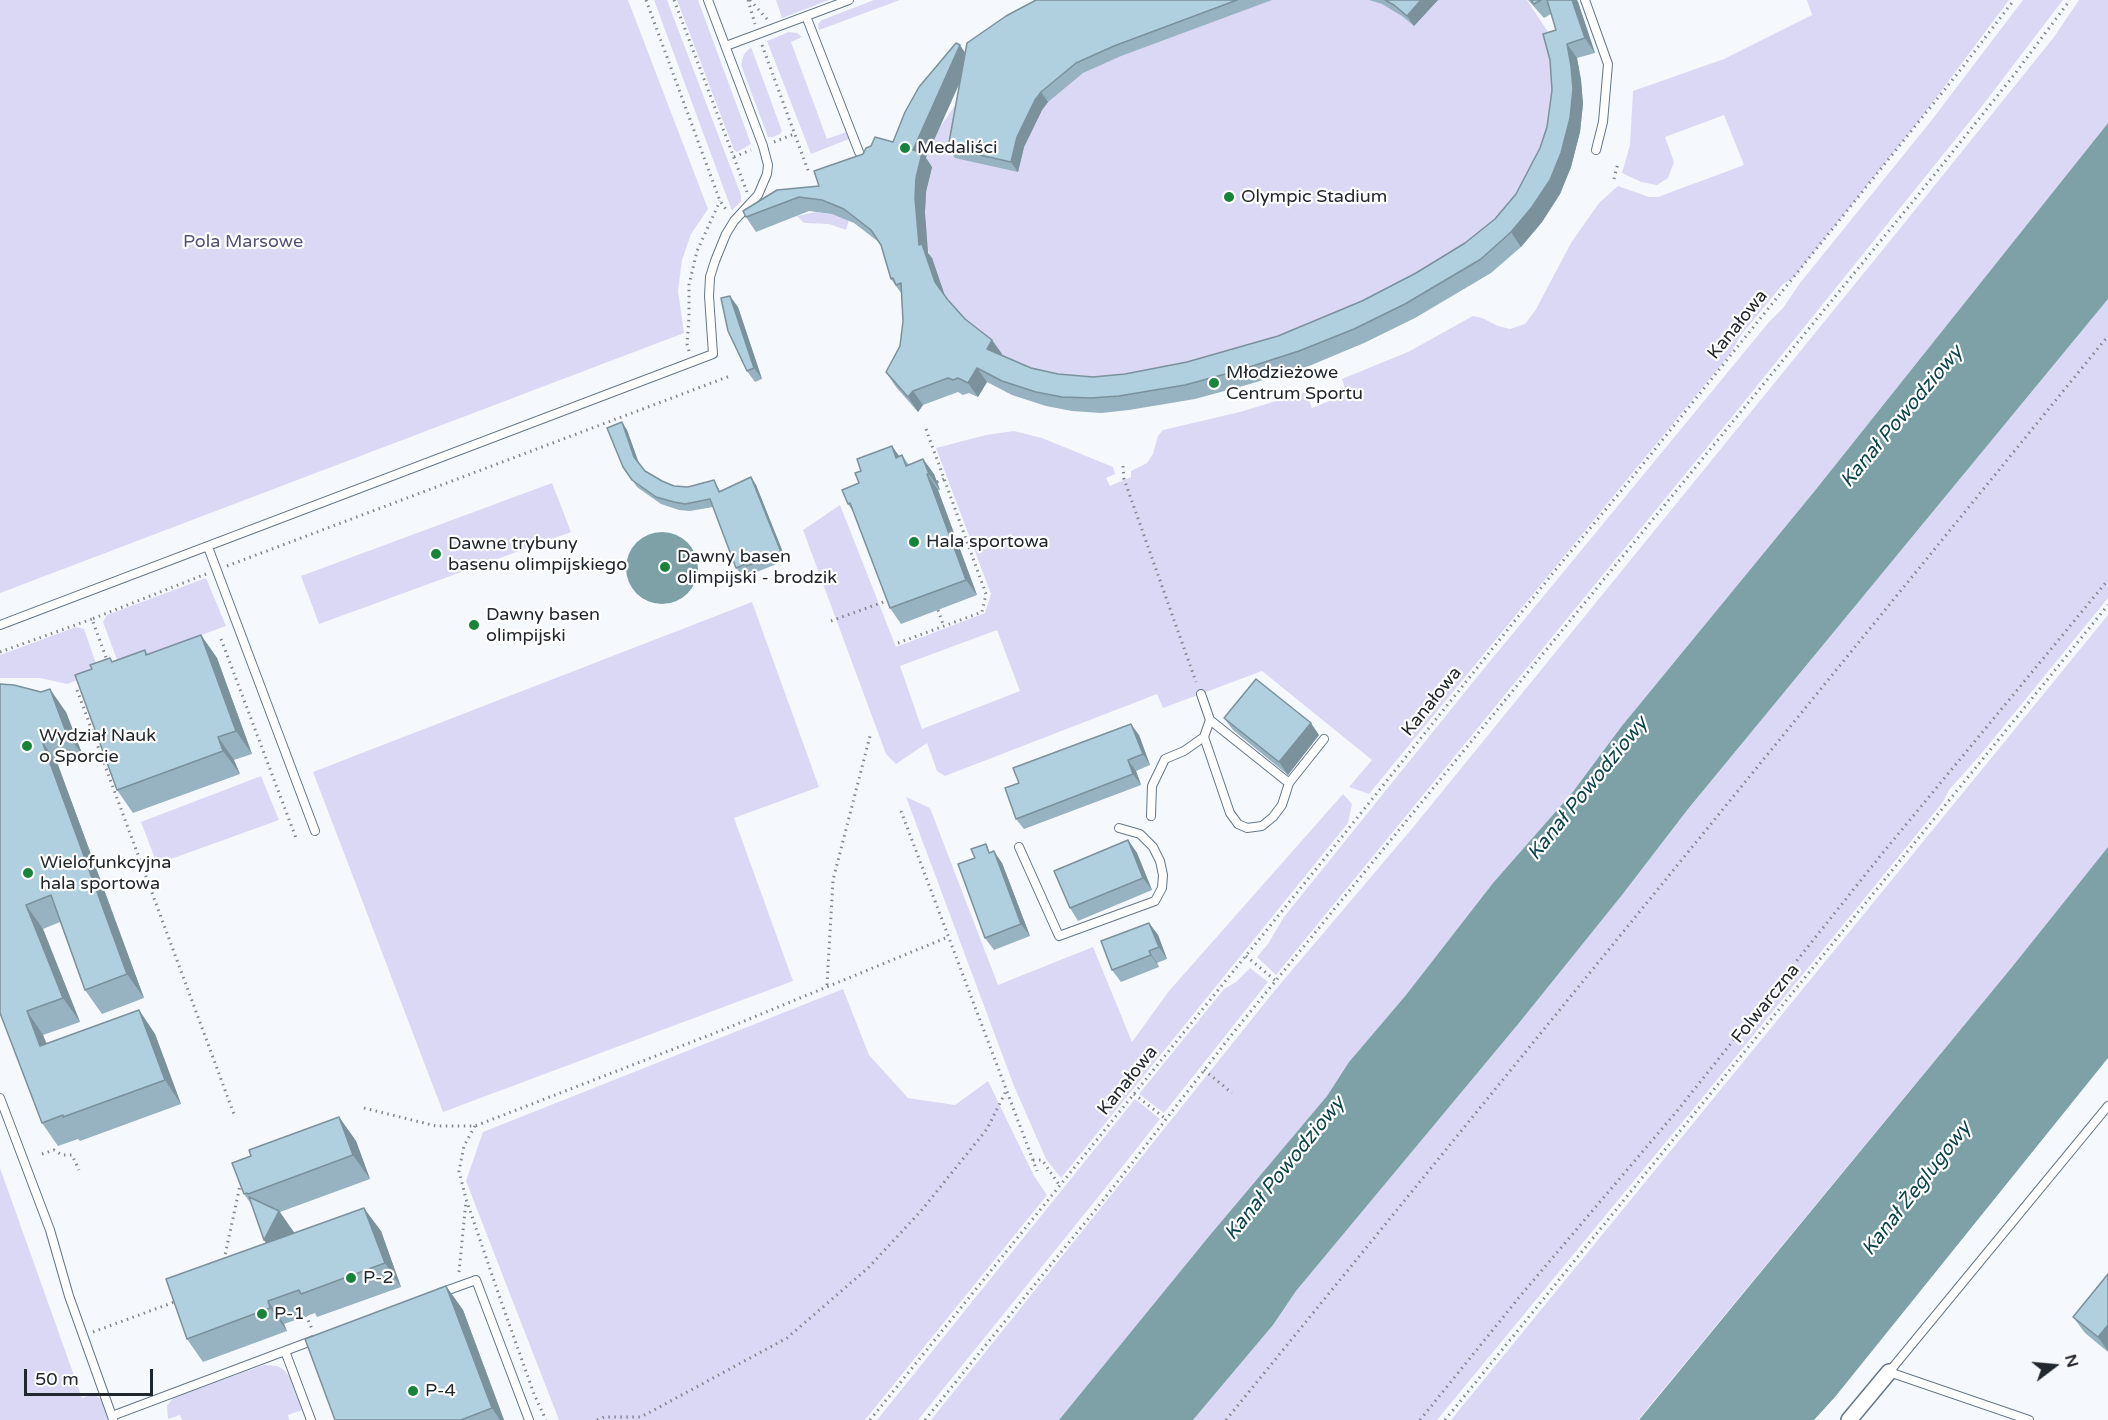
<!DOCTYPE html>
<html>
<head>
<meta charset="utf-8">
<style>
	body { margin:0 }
	#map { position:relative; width:2108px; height:1420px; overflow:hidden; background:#f5f9fd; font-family:"Varela Round",sans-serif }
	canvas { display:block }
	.north { position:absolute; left:2024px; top:1336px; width:60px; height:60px; -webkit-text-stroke:4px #fff; paint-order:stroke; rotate:74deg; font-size:16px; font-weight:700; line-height:24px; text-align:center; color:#20272f }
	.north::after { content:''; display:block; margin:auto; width:21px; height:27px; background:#20272f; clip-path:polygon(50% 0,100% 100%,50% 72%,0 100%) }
	.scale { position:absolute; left:24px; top:1369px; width:129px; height:27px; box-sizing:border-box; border:3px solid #20272f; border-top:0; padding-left:8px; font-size:18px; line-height:21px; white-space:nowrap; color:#20272f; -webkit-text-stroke:4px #fff; paint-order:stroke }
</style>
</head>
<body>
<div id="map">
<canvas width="2108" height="1420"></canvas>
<div class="north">N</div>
<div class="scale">50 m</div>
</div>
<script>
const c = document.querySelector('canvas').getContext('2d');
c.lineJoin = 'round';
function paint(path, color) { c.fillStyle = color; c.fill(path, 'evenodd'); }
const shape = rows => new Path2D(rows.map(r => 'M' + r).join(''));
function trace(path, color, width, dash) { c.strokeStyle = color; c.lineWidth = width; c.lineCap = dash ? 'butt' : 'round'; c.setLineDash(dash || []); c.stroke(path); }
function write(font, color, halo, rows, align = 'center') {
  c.font = font + ' "Varela Round",sans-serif'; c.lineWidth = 4.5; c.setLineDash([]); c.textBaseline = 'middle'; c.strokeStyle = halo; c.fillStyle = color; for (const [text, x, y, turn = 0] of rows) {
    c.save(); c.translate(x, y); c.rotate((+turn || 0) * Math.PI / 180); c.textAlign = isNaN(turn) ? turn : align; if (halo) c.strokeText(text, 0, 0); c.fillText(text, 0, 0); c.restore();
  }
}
paint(shape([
	[0,0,628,0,708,209,691,234,682,260,678,291,684,333,0,593],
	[654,0,667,0,741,195,741,201,732,211],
	[677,0,698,0,751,144,737,152,734,150],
	[776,0,829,0,782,18],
	[874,0,900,0,819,30,818,24,822,20],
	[1107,0,1527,0,1548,32,1562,105,1526,209,1426,288,1136,389,1002,366,958,315,940,286,941,283,929,254,925,230,926,192,932,166,925,163,938,130,965,91],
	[1807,0,2009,0,1918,122,1793,278,1783,284,1741,335,1730,354,1369,794,1349,787,1372,760,1262,671,1163,708,1157,694,945,776,937,771,927,743,896,764,886,754,803,530,840,505,896,647,985,613,991,594,936,448,986,435,1014,431,1042,438,1113,467,1115,474,1106,478,1110,486,1131,477,1131,471,1147,463,1153,454,1158,436,1163,430,1240,412,1306,392,1312,408,1347,394,1342,379,1408,352,1473,316,1482,318,1498,326,1510,329,1525,324,1535,311,1571,243,1599,203,1618,186,1649,197,1658,197,1744,165,1724,115,1665,137,1674,162,1668,178,1657,185,1641,182,1622,173,1630,145,1633,91,1724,59,1812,15],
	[997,630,1020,691,922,729,900,666],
	[2023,0,2063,0,1979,110,1740,407,1276,975,1257,957,1268,944,1284,917,1477,677,1769,322,1783,308,1800,283,1931,121],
	[2079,0,2108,0,2108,123,1813,493,1621,727,1572,793,1493,883,1406,995,1349,1062,1327,1096,1210,1235,1059,1420,931,1420,1276,989,1415,825,1898,231,2054,37],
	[789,32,797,33,802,37,791,42,827,139,846,132,849,139,811,154,767,41],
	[751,47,782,131,780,134,773,137,768,137,741,65,744,54],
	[816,212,832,214,849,220,846,230,829,224,804,223,797,216],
	[2108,299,2108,598,1981,754,1949,790,1943,802,1703,1097,1437,1420,1193,1420,1273,1325,1296,1291,1519,1023,1622,895,1688,809],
	[552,483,571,532,319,624,301,576],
	[206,578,226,626,119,665,103,622,107,615],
	[752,602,819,787,734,818,793,981,443,1112,313,772],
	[2108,615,2108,847,2012,967,1638,1420,1451,1420],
	[76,627,84,629,99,672,67,684,40,678,0,678,0,655],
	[261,776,279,820,157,864,141,822],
	[1343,794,1352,804,1348,823,1061,1178,1046,1159,1014,1086,906,797,930,808,998,985,1093,947,1132,1042,1169,991],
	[1250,968,1268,982,1164,1113,1139,1094,1224,989,1236,982],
	[843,989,869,1055,908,1098,955,1105,988,1081,1034,1176,1047,1195,865,1420,559,1420,466,1181,483,1132],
	[1135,1099,1160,1119,1103,1191,918,1420,877,1420],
	[0,1168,82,1398,94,1394,103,1401,110,1420,0,1420],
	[264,1365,277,1366,283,1369,289,1376,302,1410,288,1415,289,1420,182,1420,180,1415,168,1419,167,1406,173,1398]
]), '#dad8f5');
paint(shape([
	[2108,123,2108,299,1688,809,1622,895,1519,1023,1296,1291,1273,1325,1193,1420,1059,1420,1210,1235,1327,1096,1349,1062,1406,995,1493,883,1572,793,1621,727,1813,493],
	'626 568a36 36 0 1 1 72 0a36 36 0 1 1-72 0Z',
	[2108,847,2108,1058,1835,1397,1814,1420,1639,1420,2012,967]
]), '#7da1a7');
const lane = shape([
	[1585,0,1608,64,1603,122,1596,150],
	[806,16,859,152],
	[726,46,849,0],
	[208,547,315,831],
	[0,625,713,354,709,296,710,277,715,261,726,234,734,221,758,195,767,174,768,165,763,146,708,0],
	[1210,720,1289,783],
	[1204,737,1230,813,1238,824,1247,828,1262,826,1273,817,1282,805,1289,783,1324,739],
	[1151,816,1152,786,1165,759,1184,751,1204,737,1210,720,1201,694],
	[1019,847,1059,936,1155,901,1162,888,1163,875,1160,861,1153,847,1140,834,1119,828],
	[0,1098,50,1230,69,1296,113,1419],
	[440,1293,476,1280,529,1420],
	[285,1351,311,1420],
	[112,1416,314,1340],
	[2029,1420,1889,1372,2108,1106]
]);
const street = shape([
	[1849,1420,1889,1372]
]);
trace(lane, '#647689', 10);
trace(street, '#647689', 18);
trace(shape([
	[646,0,720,201,728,212],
	[674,0,747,192],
	[748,0,755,24],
	[750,0,767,19],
	[762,45,809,173],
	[774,142,794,134],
	[734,157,751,150],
	[1614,179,1618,163],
	[689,351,687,344,689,317,689,285,697,251,720,201],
	[1123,466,1124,479,1196,682],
	[937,482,944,479],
	[227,566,730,376],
	[938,610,944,627],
	[831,621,889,600],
	[221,639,296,838],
	[898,643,982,612,986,594,926,429],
	[0,652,92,619],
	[108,663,92,619,206,574],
	[77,690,235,1117],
	[901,811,1037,1171],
	[1246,956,1276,981],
	[827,985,833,880,871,732],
	[1204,1070,1232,1093],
	[1134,1094,1166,1119],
	[364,1108,436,1126,475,1126,720,1031,948,937],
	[475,1126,464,1146,459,1171,466,1199,501,1301,534,1394,546,1420],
	[42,1154,54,1150,62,1155,72,1155,79,1170],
	[1033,1160,1042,1160,1060,1186],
	[224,1260,241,1181],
	[459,1272,466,1201],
	[306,1315,312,1329],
	[93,1332,177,1301],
	[597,1420,604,1417,641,1417,787,1338,868,1268,921,1211,987,1129,1007,1089],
	[870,1420,1325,858,1553,573,1631,479,1958,73,2014,0],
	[925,1420,1101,1203,1233,1033,1923,189,2014,75,2070,0],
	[1226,1420,2108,336],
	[1420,1420,1521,1295,1677,1111,1881,855,2108,580],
	[1445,1420,2108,605]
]), '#82878d', 3, [1.5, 4.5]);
trace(lane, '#fff', 8);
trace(street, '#fff', 15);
paint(shape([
	[1036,0,1272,0,1121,56,1083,73,1048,102,1042,110,1024,147,1018,172,955,158,948,148,960,81,926,158,932,167,926,192,925,213,928,253,932,258,945,296,949,302,965,319,992,340,1002,354,1002,355,1031,368,1058,374,1093,377,1125,374,1187,362,1278,336,1362,301,1416,273,1465,243,1495,219,1516,194,1540,148,1547,127,1552,90,1556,30,1551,14,1544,18,1528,0,1577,0,1578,2,1595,53,1577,58,1581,80,1583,104,1580,132,1571,167,1560,194,1542,222,1521,247,1491,273,1415,318,1364,343,1309,366,1250,384,1195,399,1129,410,1101,413,1072,411,1046,406,1012,395,987,382,978,397,969,393,963,395,958,392,923,405,918,412,896,387,886,372,900,346,903,321,901,293,891,279,880,243,854,223,832,214,809,211,756,232,746,217,819,186,893,142,965,53],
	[1369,0,1438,0,1414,26,1402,16,1382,4],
	[738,307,762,379,755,382,747,371],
	[627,430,639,463,645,471,662,481,674,486,688,487,714,480,720,491,751,477,756,485,786,560,752,574,751,572,742,575,736,568,713,507,690,511,679,510,661,504,637,487,623,467],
	[892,446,899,456,902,455,909,465,923,459,934,474,940,490,938,490,977,595,901,624,890,608,854,513,848,504,859,483,861,471],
	[201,635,217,658,252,754,234,760,240,774,133,813,117,790,113,661,145,650,148,655],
	[0,684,66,712,83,756,58,765,144,998,102,1014,85,990,60,922,43,929,80,1022,43,1035,47,1044,139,1010,155,1034,181,1104,80,1141,78,1139,58,1146,42,1123,0,1013],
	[1224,718,1319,735,1288,775,1233,730],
	[1139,735,1150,765,1136,771,1141,785,1024,829,1016,819],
	[1128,840,1137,853,1152,890,1078,921,1070,908],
	[992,852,1002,863,1030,936,994,950,985,938],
	[1149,923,1158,935,1167,959,1157,963,1159,967,1121,982,1112,970],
	[339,1117,356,1141,370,1179,280,1212,294,1233,381,1231,401,1287,317,1317,315,1313,284,1324,287,1331,203,1362,187,1339,266,1243,264,1240,252,1205,244,1194,251,1156],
	[2108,1274,2108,1352,2085,1333,2073,1317],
	[446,1286,463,1310,504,1420,335,1420]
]), '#97b2c0');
paint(shape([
	[1421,0,1438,0,1414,26,1407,16],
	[1572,0,1577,0,1578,2,1595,53,1585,38],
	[1567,44,1577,58,1581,80,1583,104,1580,132,1571,167,1560,194,1542,222,1521,247,1511,232,1571,66],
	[960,45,970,60,926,158,932,167,926,192,925,213,928,253,932,258,945,296,935,282,919,245,915,198,916,178,913,150],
	[1041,92,1048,102,1042,110,1024,147,1018,172,1011,162,1017,137,1035,100],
	[730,296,738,307,762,379,754,368],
	[992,340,1002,354,997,363,987,349],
	[977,368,987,382,978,397,968,383],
	[913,391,923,405,918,412,908,397],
	[622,422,627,430,639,464,634,457],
	[892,446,903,462,896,458],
	[923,459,934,474,940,490,929,474],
	[927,474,938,490,977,595,966,580],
	[751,477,756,485,786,560,781,552],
	[201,635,217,658,252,754,236,731],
	[50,689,66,712,83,756,66,732],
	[1311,723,1319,735,1288,775,1279,762],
	[1131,724,1139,735,1150,765,1143,754],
	[218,737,234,760,240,774,223,751],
	[42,741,58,765,144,998,127,974],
	[1128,760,1136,771,1141,785,1133,774],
	[1128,840,1137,853,1152,890,1143,878],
	[994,851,1002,863,1030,936,1021,924],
	[26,905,43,929,80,1022,63,998],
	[1149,923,1158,935,1167,959,1159,947],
	[1149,951,1157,963,1159,967,1151,955],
	[139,1010,155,1034,181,1104,165,1080],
	[27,1011,43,1035,56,1070,40,1046],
	[339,1117,356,1141,370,1179,353,1155],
	[364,1208,381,1231,401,1287,385,1263],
	[279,1211,296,1235,281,1263,264,1240],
	[446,1286,463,1310,504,1420,500,1420,492,1408],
	[268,1301,284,1324,287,1331,270,1308],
	[2108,1325,2108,1351,2098,1337]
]), '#7b919c');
const building = shape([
	[1036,0,1237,0,1114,46,1076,63,1041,92,1035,100,1017,137,1011,162,948,148,967,43,1006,16,1036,0],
	[1385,0,1421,0,1407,16,1394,5,1385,0],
	[1531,0,1541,0,1534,4,1531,0],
	[1547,0,1572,0,1585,38,1567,44,1571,66,1573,89,1570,118,1561,153,1550,180,1532,207,1511,232,1481,259,1405,304,1354,329,1299,351,1240,370,1185,385,1119,396,1091,398,1062,397,1036,392,1002,381,977,368,968,383,958,378,953,380,948,378,913,391,908,397,886,372,900,346,903,321,901,283,896,285,893,278,891,279,881,245,871,230,844,209,822,200,799,197,746,217,743,211,777,190,819,186,814,171,863,154,866,148,871,146,875,137,893,142,905,112,919,87,956,43,960,45,913,150,922,153,916,178,915,198,919,245,922,244,935,282,948,300,965,319,992,340,987,349,1031,368,1058,374,1093,377,1125,374,1187,362,1278,336,1362,301,1416,273,1465,243,1495,219,1516,194,1540,148,1547,127,1552,90,1550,60,1543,34,1556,30,1547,0],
	[730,296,754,368,747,371,728,331,721,298,730,296],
	[622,422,634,457,645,471,662,481,674,486,688,487,714,480,719,492,751,477,781,552,747,566,746,564,736,568,710,499,685,504,674,502,656,497,632,480,623,467,607,428,622,422],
	[892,446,896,458,902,455,906,466,923,459,929,474,927,474,966,580,890,608,850,503,848,504,842,490,859,483,855,473,861,471,857,459,892,446],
	[201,635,236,731,218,737,223,751,117,790,75,675,92,669,90,665,110,658,112,662,145,650,146,655,201,635],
	[1256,679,1311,723,1279,762,1224,718,1256,679],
	[0,684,14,685,41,692,50,689,66,732,42,741,127,974,85,990,51,895,26,905,63,998,27,1011,40,1046,139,1010,165,1080,63,1117,63,1115,42,1123,0,1013,0,684],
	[1131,724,1143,754,1128,760,1133,774,1016,819,1005,788,1019,783,1013,768,1131,724],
	[1128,840,1143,878,1070,908,1054,871,1128,840],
	[986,844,989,853,994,851,1021,924,985,938,958,864,975,858,971,849,986,844],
	[1149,923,1159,947,1149,951,1151,955,1112,970,1101,941,1149,923],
	[339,1117,353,1155,248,1194,247,1193,244,1194,232,1163,251,1156,249,1150,339,1117],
	[249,1197,279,1211,264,1240,249,1197],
	[364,1208,385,1263,301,1294,299,1290,268,1301,270,1308,187,1339,166,1279,364,1208],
	[2108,1274,2108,1325,2098,1337,2073,1317,2108,1274],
	[446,1286,492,1408,461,1420,335,1420,305,1339,446,1286]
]);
paint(building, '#b0cfdf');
trace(building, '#7b919c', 1.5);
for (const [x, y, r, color] of [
	[905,148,6,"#18843a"],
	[1229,197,6,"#18843a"],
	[1214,383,6,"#18843a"],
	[914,542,6,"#18843a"],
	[436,554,6,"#18843a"],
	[665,567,6,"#18843a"],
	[474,625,6,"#18843a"],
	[27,746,6,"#18843a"],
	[28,873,6,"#18843a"],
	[351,1278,6,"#18843a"],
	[262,1314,6,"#18843a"],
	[413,1391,6,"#18843a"]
]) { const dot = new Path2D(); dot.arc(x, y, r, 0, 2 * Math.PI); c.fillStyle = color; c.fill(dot); trace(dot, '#fff', 2); }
write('18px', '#20272f', '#fff', [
	["Medaliści",917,148],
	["Olympic Stadium",1241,197],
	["Młodzieżowe",1226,373],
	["Centrum Sportu",1226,394],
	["Hala sportowa",926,542],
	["Dawne trybuny",448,544],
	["basenu olimpijskiego",448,565],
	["Dawny basen",677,557],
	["olimpijski - brodzik",677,578],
	["Dawny basen",486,615],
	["olimpijski",486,636],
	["Wydział Nauk",39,736],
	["o Sporcie",39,757],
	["Wielofunkcyjna",40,863],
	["hala sportowa",40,884],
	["P-2",363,1278],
	["P-1",274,1314],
	["P-4",425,1391]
], 'left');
write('18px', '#55507b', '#fff', [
	["Pola Marsowe",243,242]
]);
write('18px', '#20272f', '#fff', [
	["Kanałowa",1738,325,-51],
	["Kanałowa",1432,702,-51],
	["Folwarczna",1766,1004,-51],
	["Kanałowa",1128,1081,-51]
]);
write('italic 20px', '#0a434b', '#fff', [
	["Kanał Powodziowy",1902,417,-50],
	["Kanał Powodziowy",1588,789,-51],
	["Kanał Powodziowy",1285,1169,-51],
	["Kanał Żeglugowy",1917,1189,-52]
]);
</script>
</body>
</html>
